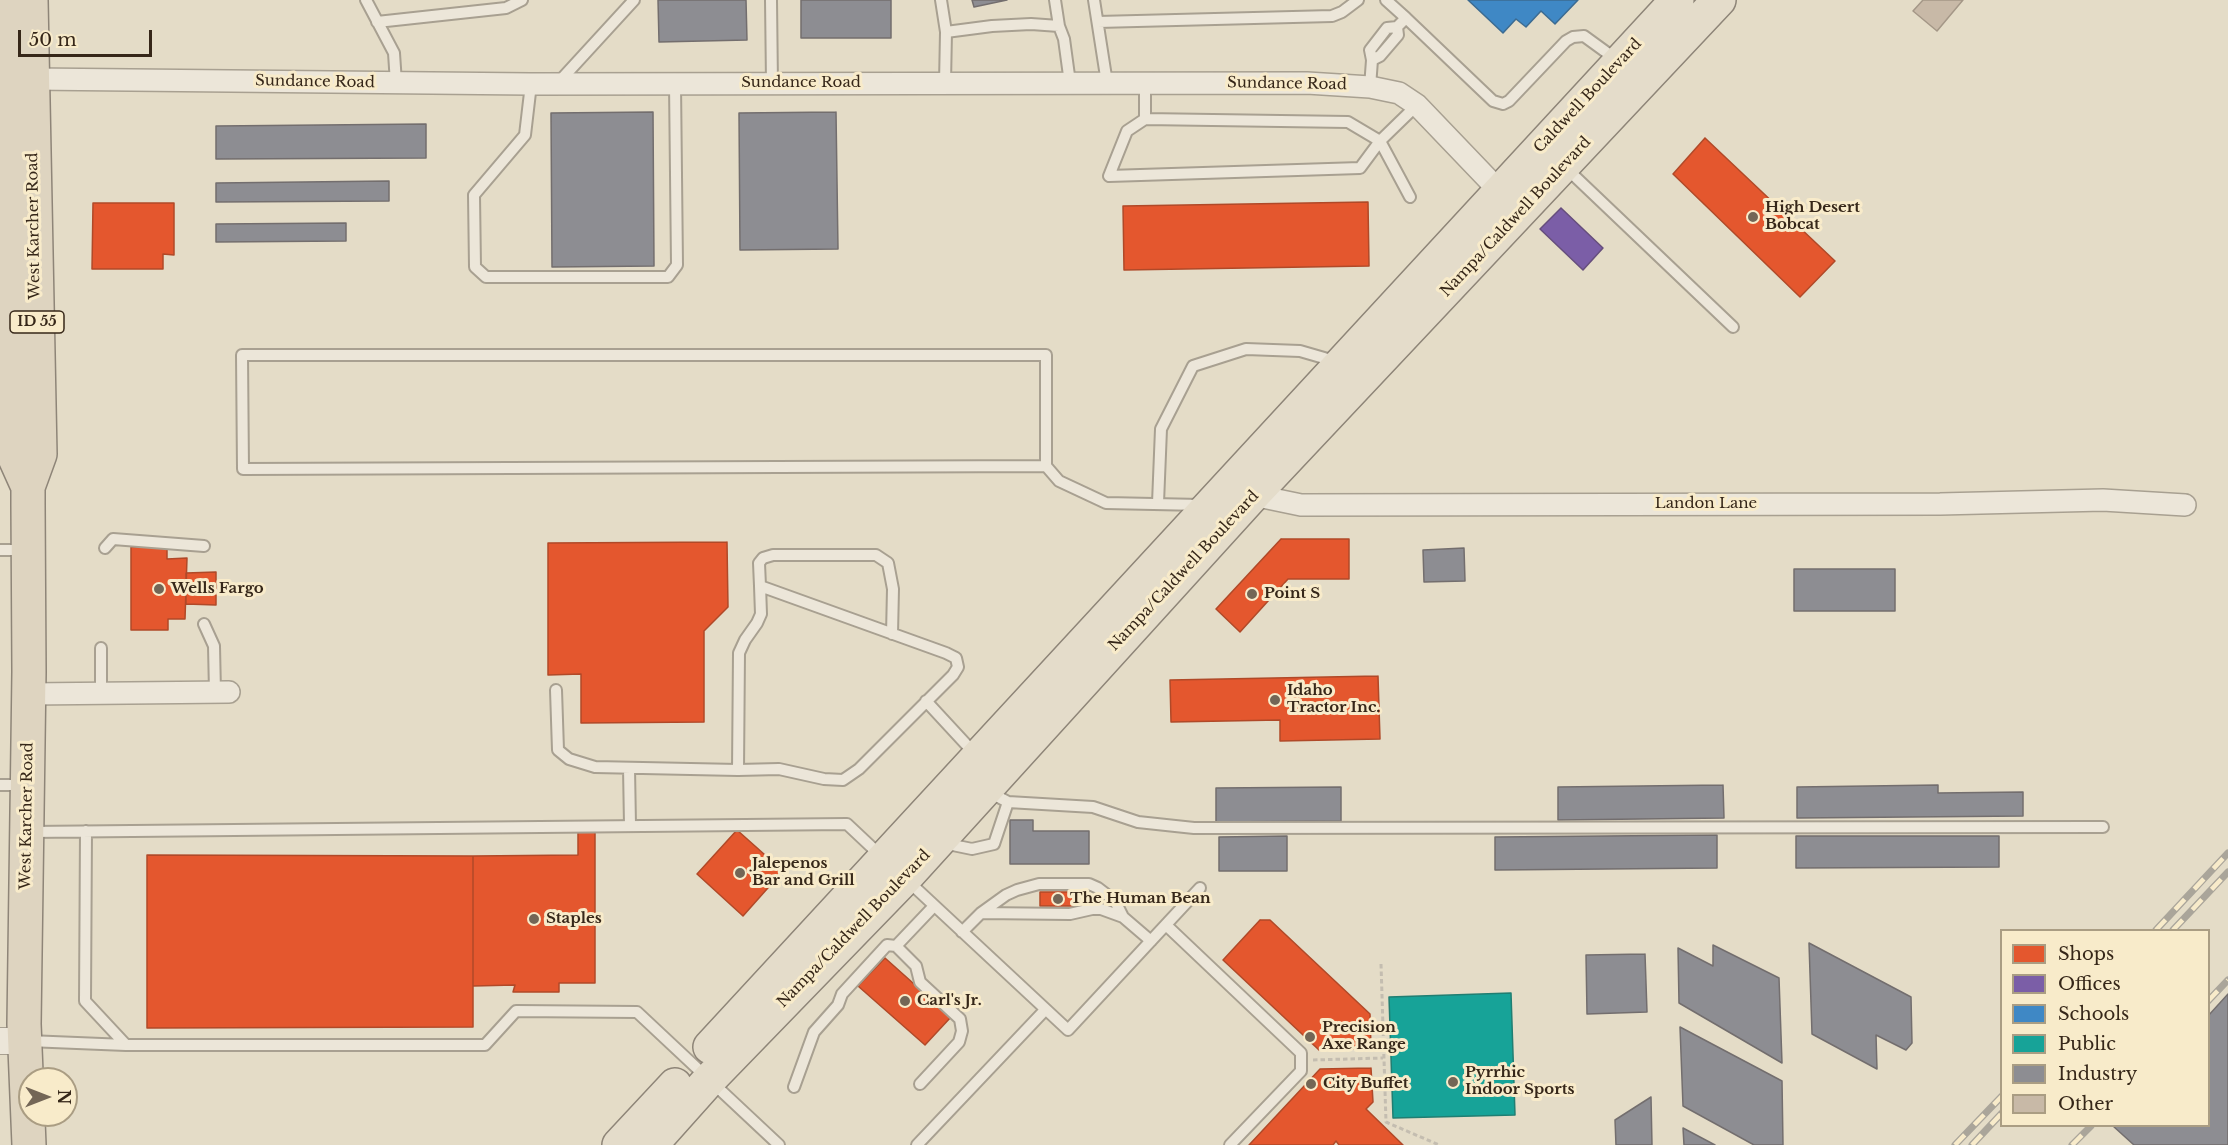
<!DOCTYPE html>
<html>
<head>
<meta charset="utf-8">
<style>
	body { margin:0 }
	#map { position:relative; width:2228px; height:1145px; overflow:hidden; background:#e4dcc7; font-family:"Libre Baskerville",serif }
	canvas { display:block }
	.legend { position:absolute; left:2000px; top:929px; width:210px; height:198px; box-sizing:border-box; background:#f8ebca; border:2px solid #aa9d83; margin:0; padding:8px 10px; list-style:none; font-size:18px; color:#362719 }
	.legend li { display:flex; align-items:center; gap:12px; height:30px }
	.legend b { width:30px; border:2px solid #aa9d83 }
	.north { position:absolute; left:18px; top:1067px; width:60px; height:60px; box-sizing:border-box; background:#f8ebca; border:2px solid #aa9d83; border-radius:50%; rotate:90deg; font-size:16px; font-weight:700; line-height:24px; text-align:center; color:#362719 }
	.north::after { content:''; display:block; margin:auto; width:21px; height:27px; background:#736656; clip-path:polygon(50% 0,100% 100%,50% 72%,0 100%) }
	.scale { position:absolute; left:18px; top:30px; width:134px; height:27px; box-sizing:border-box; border:3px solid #362719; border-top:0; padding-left:8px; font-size:18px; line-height:21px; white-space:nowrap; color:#362719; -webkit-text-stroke:4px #f8ebca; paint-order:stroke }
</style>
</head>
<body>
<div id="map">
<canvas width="2228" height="1145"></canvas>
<ul class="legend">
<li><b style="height:16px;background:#e4572e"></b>Shops</li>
<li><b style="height:16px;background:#7b5ea7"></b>Offices</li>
<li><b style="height:16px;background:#3f88c5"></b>Schools</li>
<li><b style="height:16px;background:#17a398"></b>Public</li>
<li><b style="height:16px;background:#8d8d92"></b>Industry</li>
<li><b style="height:16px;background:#c8b9a7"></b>Other</li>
</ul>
<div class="north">N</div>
<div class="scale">50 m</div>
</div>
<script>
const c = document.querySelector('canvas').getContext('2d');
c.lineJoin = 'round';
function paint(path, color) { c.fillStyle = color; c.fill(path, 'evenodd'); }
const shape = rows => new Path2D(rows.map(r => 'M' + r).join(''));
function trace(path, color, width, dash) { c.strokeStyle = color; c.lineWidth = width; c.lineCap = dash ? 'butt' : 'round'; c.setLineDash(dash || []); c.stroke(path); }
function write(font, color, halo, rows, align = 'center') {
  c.font = font + ' "Libre Baskerville",serif'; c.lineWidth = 6; c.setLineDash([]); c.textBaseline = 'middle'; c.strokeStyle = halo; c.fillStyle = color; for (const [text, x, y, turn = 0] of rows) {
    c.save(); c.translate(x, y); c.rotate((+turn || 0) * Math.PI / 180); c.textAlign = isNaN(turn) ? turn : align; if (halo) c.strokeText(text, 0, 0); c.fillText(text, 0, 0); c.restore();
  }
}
const shops = shape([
	[1705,138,1835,261,1800,297,1673,174,1705,138],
	[1368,202,1369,266,1124,270,1123,206,1368,202],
	[93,203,174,203,174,255,163,254,163,269,92,269,93,203],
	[1281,539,1349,539,1349,579,1288,579,1240,632,1216,609,1281,539],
	[727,542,728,607,704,631,704,722,581,723,581,674,548,675,548,543,727,542],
	[131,547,167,547,167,559,187,558,185,619,168,619,168,630,131,630,131,547],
	[216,572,216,605,186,604,186,573,216,572],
	[1378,676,1380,739,1280,741,1280,720,1171,722,1170,680,1378,676],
	[737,830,783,871,743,916,697,874,737,830],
	[578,831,595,831,595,983,559,983,559,992,513,992,515,985,473,986,473,856,578,855,578,831],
	[147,855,473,856,473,1027,147,1028,147,855],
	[1040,892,1075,892,1075,906,1040,906,1040,892],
	[1260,920,1270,920,1370,1014,1371,1048,1319,1050,1223,960,1260,920],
	[885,958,951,1017,925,1045,858,986,885,958],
	[1371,1068,1373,1102,1366,1109,1403,1145,1339,1145,1336,1141,1333,1145,1249,1145,1320,1069,1371,1068]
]);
paint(shops, '#e4572e');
trace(shops, '#b04928', 1.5);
const offices = shape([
	[1561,208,1603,248,1583,270,1540,229,1561,208]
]);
paint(offices, '#7b5ea7');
trace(offices, '#664e7c', 1.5);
const schools = shape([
	[1468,0,1578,0,1555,24,1541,11,1526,27,1516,19,1503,33,1468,0]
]);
paint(schools, '#3f88c5');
trace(schools, '#3c6b91', 1.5);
const public = shape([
	[1511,993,1515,1115,1393,1118,1389,997,1511,993]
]);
paint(public, '#17a398');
trace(public, '#207e72', 1.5);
const industry = shape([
	[658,0,746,0,747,40,659,42,658,0],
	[801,0,891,0,891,38,801,38,801,0],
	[972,0,1007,0,974,7,972,0],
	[653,112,654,266,552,267,551,113,653,112],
	[836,112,838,249,740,250,739,113,836,112],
	[426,124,426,158,216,159,216,126,426,124],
	[389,181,389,201,216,202,216,183,389,181],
	[346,223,346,241,216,242,216,224,346,223],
	[1464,548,1465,581,1424,582,1423,550,1464,548],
	[1794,569,1895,569,1895,611,1794,611,1794,569],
	[1723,785,1724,818,1558,820,1558,787,1723,785],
	[1938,785,1938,793,2023,792,2023,816,1797,818,1797,787,1938,785],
	[1341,787,1341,821,1216,822,1216,788,1341,787],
	[1010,820,1033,820,1033,831,1089,831,1089,864,1010,864,1010,820],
	[1717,835,1717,868,1495,870,1495,837,1717,835],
	[1287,836,1287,871,1219,871,1219,837,1287,836],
	[1796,836,1999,836,1999,867,1796,868,1796,836],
	[1809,943,1911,997,1912,1043,1906,1050,1876,1035,1877,1069,1812,1034,1809,943],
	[1713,945,1779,978,1782,1063,1679,1003,1678,948,1713,966,1713,945],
	[1645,954,1647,1012,1587,1014,1586,955,1645,954],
	[2228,994,2228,1145,2134,1145,2113,1126,2208,1126,2208,1016,2228,994],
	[1680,1027,1782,1081,1783,1145,1754,1145,1683,1106,1680,1027],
	[1651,1097,1652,1145,1616,1145,1615,1120,1651,1097],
	[1683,1128,1715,1145,1684,1145,1683,1128]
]);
paint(industry, '#8d8d92');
trace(industry, '#736e6e', 1.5);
const building = shape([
	[1923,0,1963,0,1937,31,1913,11,1923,0]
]);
paint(building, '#c8b9a7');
trace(building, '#a49787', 1.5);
const service = shape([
	[366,0,394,53,396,83],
	[771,0,772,83],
	[941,0,946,32],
	[1055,0,1059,26],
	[1094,0,1107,83],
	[1386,0,1406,18],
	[377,22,506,8,522,0],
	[1098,22,1332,16,1342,12,1358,0],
	[1372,60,1380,56,1398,35,1397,27],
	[945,83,946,32,992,26,1031,24,1059,26,1064,39,1070,83],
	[1145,83,1145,119,1127,131,1109,176,1360,168,1380,141,1417,105],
	[531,84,525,135,474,195,475,267,486,277,668,277,677,265,675,84],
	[557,84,634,0],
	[1370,87,1372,60,1370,50,1387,28,1397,27,1406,18,1493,101,1503,104,1509,101,1566,41,1573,37,1584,36,1617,60],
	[1145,119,1348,122,1380,141,1410,197],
	[1566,168,1733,327],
	[242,355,1046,355,1046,466,243,469,242,355],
	[1046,466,1059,481,1106,503,1201,505],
	[1158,503,1161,429,1193,366,1246,349,1300,351,1338,362],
	[105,548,113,539,204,546],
	[0,550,25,550],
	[760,586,759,563,763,558,773,555,876,555,888,563,893,589,892,634],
	[204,624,214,646,215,692],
	[556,690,558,750,569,759,595,767,738,770,779,769,824,779,843,780,859,769,953,675,958,667,956,658,946,653,760,586,761,614,757,623,745,640,739,653,738,770],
	[101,693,101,648],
	[926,701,975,754],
	[629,768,630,825],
	[0,785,24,785],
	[987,791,1008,802,1093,807,1138,822,1194,828,2103,827],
	[86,831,85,1001,126,1045],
	[30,832,847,824,881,856],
	[943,843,972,849,994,844,1008,802],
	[908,881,1068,1030,1200,888],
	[981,913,1070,914,1092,909,1101,909,1123,917],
	[1166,925,1301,1053,1301,1071,1230,1145],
	[962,932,981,913,1006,895,1017,890,1039,884,1089,884,1098,888,1115,901,1123,917,1151,941],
	[896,946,934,906],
	[28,1041,126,1045,485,1045,516,1011,637,1012,779,1145],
	[794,1087,814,1032,838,1005,842,994,887,945,896,946,916,966,920,982,960,1019,962,1031,959,1042,920,1084],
	[917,1145,1045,1010]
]);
const minor = shape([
	[31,79,531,84,1307,83,1370,87,1399,93,1417,105,1507,199],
	[1247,492,1253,495,1301,505,1940,504,2103,500,2185,505],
	[29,694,229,692]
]);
const tertiary = shape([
	[0,1041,25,1041]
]);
const primary = shape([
	[710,1047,1677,0],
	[619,1145,675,1085],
	[651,1145,709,1080,905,878,1253,495,1719,0]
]);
const trunk = shape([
	[5,0,12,436,14,456,28,487],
	[29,1145,24,1024,29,672,28,505,28,487,40,454,31,0]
]);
trace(service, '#a8a091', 14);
trace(minor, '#a8a091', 24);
trace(tertiary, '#a8a091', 28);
trace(primary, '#8e8578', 36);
trace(trunk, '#8e8578', 36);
trace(shape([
	[1381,964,1386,1122,1439,1145],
	[1313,1060,1383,1058]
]), '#c4bdb0', 3, [4.5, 3]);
trace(service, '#ece6d9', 10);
trace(minor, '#ece6d9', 21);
trace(tertiary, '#ece6d9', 26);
trace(primary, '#e4dcca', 33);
trace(trunk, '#ded4c0', 33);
const rail = shape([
	[2156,930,2228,853],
	[2173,930,2228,872],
	[2208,1001,2228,980],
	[1955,1145,2002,1096],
	[1972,1145,2002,1113],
	[2072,1145,2091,1126]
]);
trace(rail, '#aaa59a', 7);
trace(rail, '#f8ebca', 4.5, [14]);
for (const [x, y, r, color] of [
	[1753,217,6,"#736656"],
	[159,589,6,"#736656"],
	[1252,594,6,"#736656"],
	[1275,700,6,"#736656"],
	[740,873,6,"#736656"],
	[1058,899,6,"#736656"],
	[534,919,6,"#736656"],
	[905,1001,6,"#736656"],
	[1310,1037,6,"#736656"],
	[1453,1082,6,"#736656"],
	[1311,1084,6,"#736656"]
]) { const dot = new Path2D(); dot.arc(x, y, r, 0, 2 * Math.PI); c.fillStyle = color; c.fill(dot); trace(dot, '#f8ebca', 2); }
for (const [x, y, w] of [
	[37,322,54]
]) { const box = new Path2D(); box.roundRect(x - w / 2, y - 11, w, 22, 4.5); c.fillStyle = '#f8ebca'; c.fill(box); trace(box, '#362719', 1.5); }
write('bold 14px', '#362719', null, [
	["ID 55",37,322]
]);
write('15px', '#362719', '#f8ebca', [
	["Sundance Road",315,82,1],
	["Sundance Road",801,83],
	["Sundance Road",1287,84,1],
	["Caldwell Boulevard",1588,96,-47],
	["Nampa/Caldwell Boulevard",1516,217,-47],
	["West Karcher Road",34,226,-91],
	["Landon Lane",1706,504],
	["Nampa/Caldwell Boulevard",1184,571,-47],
	["West Karcher Road",27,816,-89],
	["Nampa/Caldwell Boulevard",854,929,-46]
]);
write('bold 15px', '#362719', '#f8ebca', [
	["High Desert",1765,208],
	["Bobcat",1765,225],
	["Wells Fargo",171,589],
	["Point S",1264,594],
	["Idaho",1287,691],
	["Tractor Inc.",1287,708],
	["Jalepenos",752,864],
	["Bar and Grill",752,881],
	["The Human Bean",1070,899],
	["Staples",546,919],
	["Carl's Jr.",917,1001],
	["Precision",1322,1028],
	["Axe Range",1322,1045],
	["Pyrrhic",1465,1073],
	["Indoor Sports",1465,1090],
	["City Buffet",1323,1084]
], 'left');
</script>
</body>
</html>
